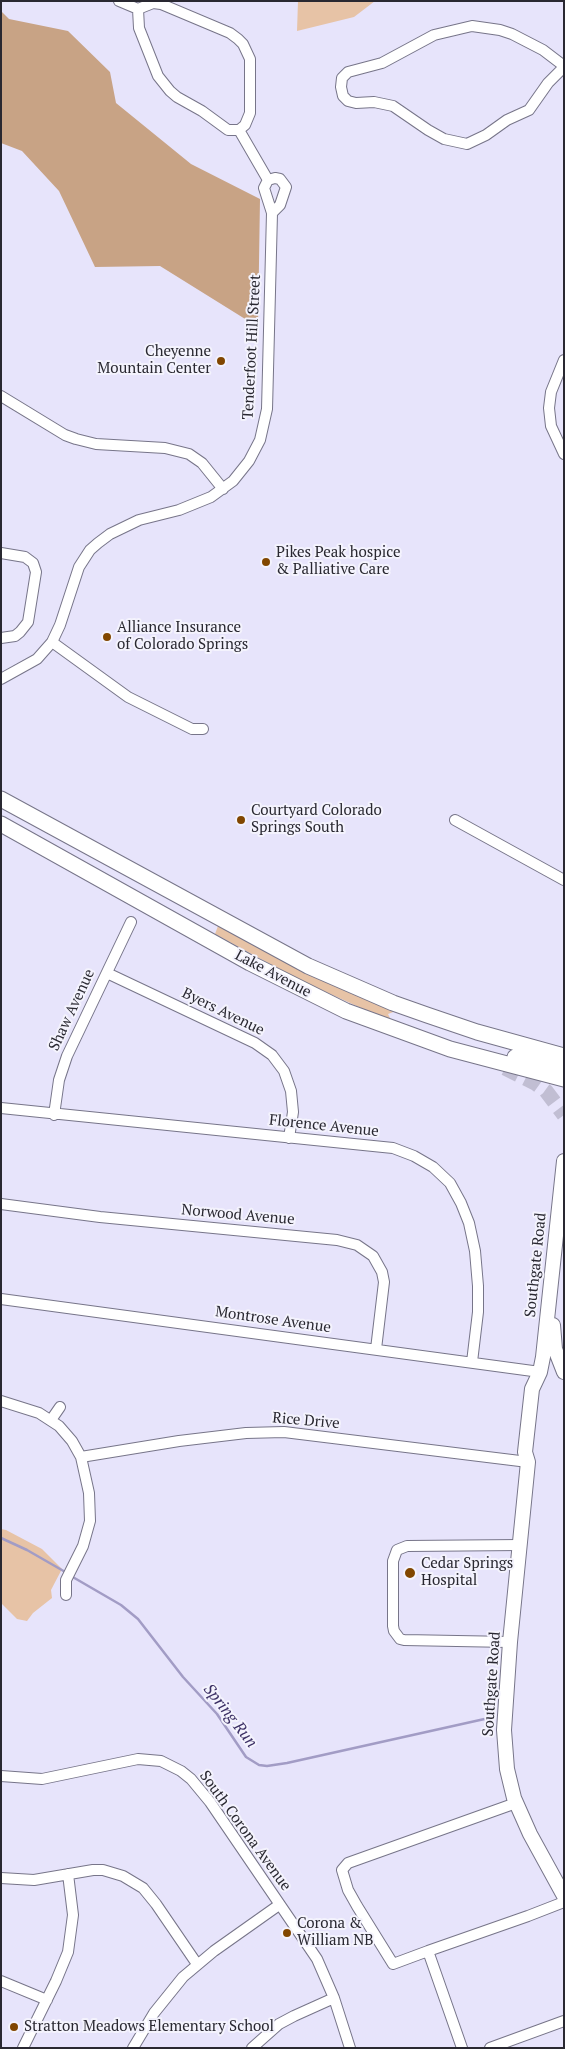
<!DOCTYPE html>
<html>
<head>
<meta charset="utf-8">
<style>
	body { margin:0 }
	#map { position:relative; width:565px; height:2049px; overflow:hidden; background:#e7e4fb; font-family:"PT Serif",serif }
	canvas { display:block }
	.frame { position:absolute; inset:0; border:2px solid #292831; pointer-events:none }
</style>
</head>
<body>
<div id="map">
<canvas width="565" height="2049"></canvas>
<div class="frame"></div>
</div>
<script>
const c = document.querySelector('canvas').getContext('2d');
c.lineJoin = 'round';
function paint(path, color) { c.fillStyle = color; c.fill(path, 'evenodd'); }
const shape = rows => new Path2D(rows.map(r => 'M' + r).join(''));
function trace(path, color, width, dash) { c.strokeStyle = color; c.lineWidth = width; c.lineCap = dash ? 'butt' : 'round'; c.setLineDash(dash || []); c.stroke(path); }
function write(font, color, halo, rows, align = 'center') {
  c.font = font + ' "PT Serif",serif'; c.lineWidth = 4; c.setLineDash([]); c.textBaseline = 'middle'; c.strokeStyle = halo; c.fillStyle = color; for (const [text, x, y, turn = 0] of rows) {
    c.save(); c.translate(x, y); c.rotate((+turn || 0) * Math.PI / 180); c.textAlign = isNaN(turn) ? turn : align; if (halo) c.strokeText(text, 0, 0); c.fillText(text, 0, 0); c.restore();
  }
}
paint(shape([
	[298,1,375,1,354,17,297,31],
	[218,926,302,970,396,1011,388,1014,392,1022,306,983,259,958,215,934],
	[1,1529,6,1530,42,1549,62,1569,51,1590,52,1598,33,1613,27,1621,17,1619,1,1603]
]), '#e7c3a6');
paint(shape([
	[1,11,9,19,68,31,110,72,116,103,191,164,260,199,258,327,160,266,95,267,59,191,22,151,1,143]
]), '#c8a385');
trace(shape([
	[1,1538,27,1550,67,1573],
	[71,1576,121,1605,138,1619,183,1677,217,1714,246,1757,259,1765,267,1766,287,1763,489,1718]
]), '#a29cc5', 2.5);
trace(shape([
	[505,1068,535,1083,546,1091,564,1115]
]), '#c1bed3', 15, [15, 8]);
const street = shape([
	[119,1,138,9,153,3,161,4,230,33,238,39,243,44,250,59,250,113,245,125,239,130,228,130,202,111,177,97,170,91,158,76,139,28,138,9],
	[564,66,543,50,512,34,500,30,472,26,434,35,382,63,348,72,342,78,341,87,343,96,348,101,356,103,374,102,393,106,428,130,444,139,467,144,486,135,507,120,529,110,548,83,564,67],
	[239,130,268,180],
	[564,360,551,392,549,408,551,426,564,454],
	[1,396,65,435,76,439,96,444,165,448,189,454,202,463,223,489],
	[1,553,25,557,33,563,36,572,28,622,20,632,15,636,1,638],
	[52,642,128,697,192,729,203,729],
	[1,679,37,659,52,642,60,625,79,567,90,550,98,543,110,534,139,520,179,510,211,497,233,481,249,461,260,440,267,409,272,213,264,188,268,180,275,178,280,179,286,187,280,205,272,213],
	[455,820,564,880],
	[107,973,255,1043,272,1055,284,1071,291,1091,293,1112,289,1138],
	[1,1108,383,1147,393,1148,414,1156,433,1167,450,1183,461,1203,469,1223,475,1251,478,1286,478,1312,472,1362],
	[54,1115,59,1080,67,1056,131,922],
	[1,1204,100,1217,337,1240,357,1245,373,1256,382,1272,384,1282,376,1349],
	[1,1299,540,1372],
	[1,1401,39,1413,59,1426,72,1441,81,1457,89,1493,90,1521,83,1546,66,1580,66,1595],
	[51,1420,60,1407],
	[81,1457,179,1441,246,1433,284,1432,528,1462],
	[510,1642,404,1640,400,1639,394,1631,393,1626,393,1561,397,1550,407,1546,520,1545],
	[1,1776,42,1779,138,1759,161,1761,181,1771,191,1779,210,1802,317,1959,334,1998,350,2048],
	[1,1878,34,1880,93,1870,103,1870,123,1876,143,1888,156,1904,197,1964],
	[428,1951,528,1916,564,1902],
	[1,1981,47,2000],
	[23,2048,56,1981,68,1952,73,1915,68,1874],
	[133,2048,154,2013,183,1977,214,1951,279,1905],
	[252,2048,279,2024,294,2016,334,1998],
	[462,2048,428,1951,393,1964,357,1906,348,1890,342,1870,348,1863,516,1803],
	[490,2048,564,2021]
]);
const secondary = shape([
	[564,1161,543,1357,540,1372,532,1389,525,1452,528,1462,510,1642,504,1730,507,1769,514,1798,530,1834,564,1896],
	[553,1325,555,1349,564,1372]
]);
const primary = shape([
	[1,799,308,966,393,1003,427,1015,477,1032,564,1056],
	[1,824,250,963,346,1011,450,1049,564,1079],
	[515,1057,564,1068]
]);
trace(street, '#777589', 12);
trace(secondary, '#777589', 16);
trace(primary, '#777589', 17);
trace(street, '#fff', 10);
trace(secondary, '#fff', 14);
trace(primary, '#fff', 15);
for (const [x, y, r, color] of [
	[221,361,5,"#814600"],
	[266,562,5,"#814600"],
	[107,637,5,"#814600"],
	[241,820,5,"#814600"],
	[410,1573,6,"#814600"],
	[287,1933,5,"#814600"],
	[14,2027,5,"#814600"]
]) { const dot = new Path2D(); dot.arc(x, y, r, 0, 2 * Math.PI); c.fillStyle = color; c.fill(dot); trace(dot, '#f4f3fd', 2); }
write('15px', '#292831', '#f4f3fd', [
	["Tenderfoot Hill Street",252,347,-87],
	["Lake Avenue",273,974,28],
	["Shaw Avenue",72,1010,-65],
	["Byers Avenue",223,1012,26],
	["Florence Avenue",324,1126,6],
	["Norwood Avenue",238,1215,5],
	["Southgate Road",536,1265,-84],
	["Montrose Avenue",273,1320,8],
	["Rice Drive",306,1421,5],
	["Southgate Road",492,1684,-86],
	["South Corona Avenue",245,1831,54]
]);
write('15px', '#292831', '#f4f3fd', [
	["Cheyenne",211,352,"right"],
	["Mountain Center",211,369,"right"],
	["Pikes Peak hospice",276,553],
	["& Palliative Care",276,570],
	["Alliance Insurance",117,628],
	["of Colorado Springs",117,645],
	["Courtyard Colorado",251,811],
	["Springs South",251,828],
	["Cedar Springs",421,1564],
	["Hospital",421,1581],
	["Corona &",297,1924],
	["William NB",297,1941],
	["Stratton Meadows Elementary School",24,2027]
], 'left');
write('italic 16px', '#3c3065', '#f4f3fd', [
	["Spring Run",230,1716,52]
]);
</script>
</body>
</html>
